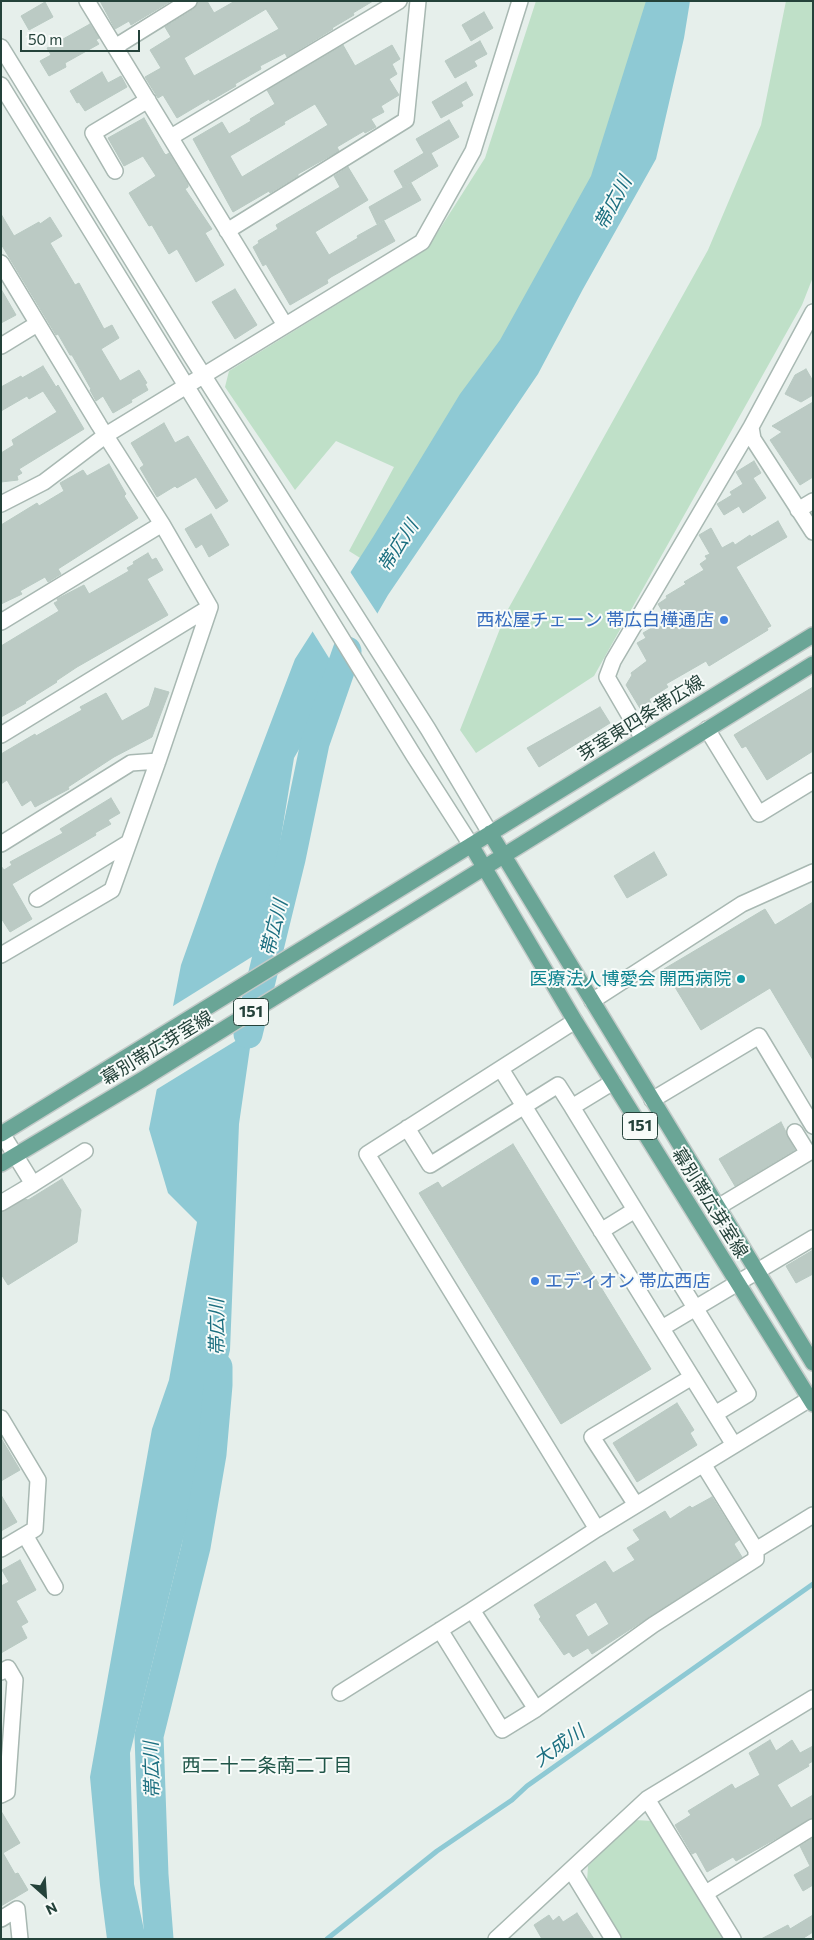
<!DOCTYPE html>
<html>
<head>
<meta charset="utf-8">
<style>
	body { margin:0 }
	#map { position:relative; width:814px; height:1940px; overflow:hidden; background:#e6efeb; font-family:Commissioner,sans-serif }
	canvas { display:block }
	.frame { position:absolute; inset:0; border:2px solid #24423a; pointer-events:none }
	.north { position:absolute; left:20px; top:1870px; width:50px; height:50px; -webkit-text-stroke:4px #f7fbf9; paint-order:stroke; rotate:154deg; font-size:14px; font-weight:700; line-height:20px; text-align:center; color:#24423a }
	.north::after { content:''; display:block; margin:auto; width:18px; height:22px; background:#24423a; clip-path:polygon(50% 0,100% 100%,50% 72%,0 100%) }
	.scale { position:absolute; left:20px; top:30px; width:120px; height:22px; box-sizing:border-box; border:2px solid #24423a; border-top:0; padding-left:6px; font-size:15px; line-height:18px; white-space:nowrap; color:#24423a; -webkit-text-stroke:4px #f7fbf9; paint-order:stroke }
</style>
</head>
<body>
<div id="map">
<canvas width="814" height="1940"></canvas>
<div class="frame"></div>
<div class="north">N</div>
<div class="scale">50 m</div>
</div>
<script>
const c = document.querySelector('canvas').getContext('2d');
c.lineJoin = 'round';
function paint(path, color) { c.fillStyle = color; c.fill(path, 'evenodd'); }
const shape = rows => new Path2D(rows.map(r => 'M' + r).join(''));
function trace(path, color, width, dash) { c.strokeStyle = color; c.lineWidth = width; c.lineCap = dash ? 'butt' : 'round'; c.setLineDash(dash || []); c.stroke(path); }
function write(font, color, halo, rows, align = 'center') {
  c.font = font + ' Commissioner,"Noto Sans JP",sans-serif'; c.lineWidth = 4; c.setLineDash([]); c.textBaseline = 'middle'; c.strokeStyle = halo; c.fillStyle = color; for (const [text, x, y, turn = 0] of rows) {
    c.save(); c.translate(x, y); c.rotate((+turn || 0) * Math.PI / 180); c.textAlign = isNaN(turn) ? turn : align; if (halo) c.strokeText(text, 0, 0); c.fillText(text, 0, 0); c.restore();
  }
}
paint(shape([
	[536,1,658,1,611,158,373,566,349,551,394,467,336,441,295,490,225,387,229,371,427,249,485,158],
	[786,1,813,1,813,277,802,305,594,676,476,753,460,730,507,611,708,250,761,125],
	[635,1820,652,1821,725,1939,622,1939,587,1882,588,1866]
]), '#bfe0c8');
paint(shape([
	[646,1,690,1,684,38,656,159,583,289,538,374,388,595,294,758,275,874,239,1124,230,1350,130,1753,134,1884,146,1939,107,1939,100,1885,90,1777,152,1429,169,1380,197,1222,168,1193,149,1129,181,965,217,864,295,659,373,537,460,394,500,340,591,176]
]), '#8ec9d4');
paint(shape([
	[349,570,379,616,342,679,311,629],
	[266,948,255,1029,154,1091,170,1008]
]), '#e6efeb');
trace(shape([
	[327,1939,437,1851,512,1800,527,1786,813,1584]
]), '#8ec9d4', 5);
trace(shape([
	[248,1034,291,859,315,743,347,651],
	[159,1939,154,1875,149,1736,196,1547,212,1454,218,1385,218,1367]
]), '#8ec9d4', 29);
const building = shape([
	[100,1,171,1,131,25,129,21,115,29,100,1],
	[198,1,207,1,214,13,235,1,373,1,353,13,354,15,332,28,333,29,287,57,285,53,260,66,261,69,235,84,236,86,210,101,209,99,177,118,163,95,158,98,145,77,161,68,150,50,171,37,165,27,194,9,198,1],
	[266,9,279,29,194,76,184,58,266,9],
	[45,2,53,17,29,30,21,16,45,2],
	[484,12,493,28,471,41,462,25,484,12],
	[90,24,99,38,96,40,99,44,65,63,66,67,49,76,40,61,51,55,47,48,90,24],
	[480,41,487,54,474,61,477,66,455,78,445,61,480,41],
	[343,45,355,66,392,45,400,59,392,64,397,74,389,79,399,95,381,106,384,112,371,119,376,127,365,133,364,131,337,147,339,151,298,174,298,176,270,193,269,191,233,212,193,139,222,122,229,134,251,121,250,119,275,104,267,90,343,45],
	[315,104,328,125,242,177,230,156,285,124,284,122,315,104],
	[102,72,108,83,121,76,127,87,85,111,79,102,77,103,70,91,102,72],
	[466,82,473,95,461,102,463,106,441,118,432,102,466,82],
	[144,118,164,153,166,155,169,153,188,184,188,187,185,189,212,229,205,233,224,265,196,282,177,249,169,254,152,225,149,226,129,193,156,176,143,156,124,166,108,138,144,118],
	[449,120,459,137,431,153,438,166,403,187,394,171,424,153,416,139,449,120],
	[348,167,368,200,315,232,329,255,358,238,357,236,384,221,395,241,331,277,327,280,328,283,290,305,266,264,263,266,253,247,259,243,258,241,278,229,276,225,340,187,334,176,348,167],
	[411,183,421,200,377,224,369,207,411,183],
	[1,214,14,236,39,222,40,224,50,217,62,236,50,243,75,285,79,283,104,329,112,325,119,338,101,349,120,381,139,370,147,383,145,384,148,390,131,400,132,402,113,413,103,396,96,401,90,390,91,389,72,355,70,355,58,334,56,335,1,244,1,214],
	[1,289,16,315,1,323,1,289],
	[235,289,257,325,235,339,212,302,235,289],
	[43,366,56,387,58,385,84,429,19,469,22,473,17,476,18,480,1,482,1,453,14,445,12,440,57,412,43,391,29,399,27,396,1,411,1,387,21,376,22,378,43,366],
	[806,369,813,381,813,395,801,402,785,394,795,375,806,369],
	[813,402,813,477,800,485,770,440,782,432,772,426,813,402],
	[164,423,175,443,188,436,228,501,216,509,196,477,177,488,175,486,157,497,140,468,144,465,131,443,164,423],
	[754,461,761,473,753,478,766,498,743,513,739,506,724,515,717,504,732,495,730,492,743,484,736,472,754,461],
	[109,464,126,494,124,496,138,518,58,569,61,574,48,582,45,577,20,591,22,594,1,604,1,525,37,503,39,506,64,491,60,483,83,470,87,476,109,464],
	[211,514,229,545,209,557,202,544,196,548,185,529,211,514],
	[778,521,787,537,736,567,771,626,767,628,768,630,709,666,706,661,666,684,668,687,649,699,651,703,641,710,626,685,632,675,631,673,647,661,637,643,646,638,643,633,667,619,658,604,667,598,666,596,686,584,684,582,704,570,700,564,707,559,705,556,710,554,699,535,711,528,722,548,733,542,735,545,750,535,751,537,778,521],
	[148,553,152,560,156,558,163,570,147,579,168,615,77,667,56,681,57,682,25,702,26,703,1,717,1,646,59,611,54,603,58,601,57,599,84,585,89,594,129,571,127,568,134,564,133,562,148,553],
	[813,687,813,751,767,780,746,746,742,748,734,735,813,687],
	[155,688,169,692,152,737,114,757,68,787,69,789,35,807,31,800,22,806,7,780,1,784,1,754,35,734,36,736,82,710,80,707,106,693,122,721,149,706,155,688],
	[600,707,610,723,539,767,527,748,600,707],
	[111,798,120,813,108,820,111,824,95,833,96,835,12,884,32,919,10,932,1,918,1,866,4,870,12,865,10,862,63,833,60,829,111,798],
	[654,852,667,875,627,898,614,876,654,852],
	[813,902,813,1060,770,988,701,1030,664,969,765,909,775,925,813,902],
	[781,1122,795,1150,735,1186,719,1159,781,1122],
	[513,1144,651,1369,561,1424,419,1193,438,1182,442,1188,513,1144],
	[62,1179,81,1210,77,1242,8,1285,1,1274,1,1212,25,1199,28,1200,62,1179],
	[813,1250,813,1274,796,1283,786,1266,813,1250],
	[677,1403,694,1430,690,1433,697,1445,637,1482,613,1443,677,1403],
	[1,1438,20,1470,1,1481,1,1438],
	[1,1495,17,1522,1,1531,1,1495],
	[712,1497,739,1540,734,1544,742,1557,592,1654,588,1648,573,1657,569,1652,564,1655,539,1619,541,1617,534,1605,605,1561,613,1573,635,1560,627,1548,640,1540,633,1530,665,1511,670,1519,690,1506,692,1508,712,1497],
	[596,1602,609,1624,588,1637,575,1615,596,1602],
	[20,1560,36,1590,16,1601,28,1622,21,1626,27,1638,1,1653,1,1586,9,1582,2,1570,20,1560],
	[770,1740,776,1751,792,1740,800,1753,813,1746,813,1761,808,1764,809,1766,777,1785,791,1808,813,1795,813,1818,736,1861,733,1857,707,1872,696,1852,692,1854,675,1825,691,1815,688,1811,719,1792,732,1784,735,1789,760,1775,749,1753,770,1740],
	[1,1811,20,1843,3,1853,15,1874,18,1873,28,1890,1,1906,1,1811],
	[813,1838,813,1885,803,1891,794,1875,810,1866,800,1846,813,1838],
	[577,1913,594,1939,542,1939,534,1925,549,1915,553,1921,559,1916,563,1922,577,1913],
	[813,1915,813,1932,802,1939,761,1939,788,1925,790,1929,813,1915]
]);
paint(building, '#bbcac4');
trace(building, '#b8c9c2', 1);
const minor = shape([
	[87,1,285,325],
	[1,47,191,356,428,729,490,833],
	[115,47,189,1],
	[1,85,414,756,471,845],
	[171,137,399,1],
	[115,171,93,133,148,100],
	[227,231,406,120,418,1],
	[1,263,99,425,162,524,210,607,158,761,112,890,1,955],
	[1,346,37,324],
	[751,427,753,439,813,532],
	[1,504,44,482,106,435,422,242,473,151,520,1],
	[798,510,813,501],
	[1,622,162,524],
	[707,729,759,814,813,781],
	[1,735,210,607],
	[643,739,607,677,613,661,751,427,813,312],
	[1,844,131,763,158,761],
	[37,899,128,843],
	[592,1001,742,904,813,872],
	[575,1021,367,1154,597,1529],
	[501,1069,734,1445],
	[652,1100,759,1036,813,1126],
	[572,1107,748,1394,715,1414],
	[407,1128,430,1165,558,1085,572,1107,613,1082],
	[1,1132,33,1184,1,1203],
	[33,1184,85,1151],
	[718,1207,808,1153,795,1132],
	[601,1231,635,1210],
	[662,1328,813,1238],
	[1,1418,38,1480,35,1529,1,1549],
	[703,1464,756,1550,813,1515],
	[636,1505,592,1437,692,1377],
	[25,1535,55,1587],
	[756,1550,756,1559,653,1625,536,1709,472,1610,597,1529,813,1397],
	[440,1630,502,1730,536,1709],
	[1,1672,8,1668,15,1680,7,1792,1,1795],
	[340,1693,472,1610],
	[647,1799,733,1939],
	[571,1870,613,1939],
	[706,1893,813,1827],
	[1,1919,17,1909,20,1939],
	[496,1939,647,1799,813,1698]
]);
const major = shape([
	[490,833,813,1363],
	[471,845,575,1021,813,1404],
	[1,1134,813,635],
	[1,1164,143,1079,813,664]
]);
trace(minor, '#a8b8b2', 18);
trace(major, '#c2cac8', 18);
trace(minor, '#fff', 15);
trace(major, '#6aa596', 15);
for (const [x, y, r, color] of [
	[724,620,5,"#3f7fe0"],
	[741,979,5,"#0f9aa8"],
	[535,1281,5,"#3f7fe0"]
]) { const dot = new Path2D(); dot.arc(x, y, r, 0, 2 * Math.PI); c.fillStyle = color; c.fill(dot); trace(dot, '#f7fbf9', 2); }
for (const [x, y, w] of [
	[251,1012,35],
	[640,1126,35]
]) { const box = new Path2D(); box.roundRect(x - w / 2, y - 13.5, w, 27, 4); c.fillStyle = '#f7fbf9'; c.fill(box); trace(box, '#24423a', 1); }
write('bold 16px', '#24423a', null, [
	["151",251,1012],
	["151",640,1126]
]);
write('18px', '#366cbe', '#f7fbf9', [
	["西松屋チェーン 帯広白樺通店",714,620],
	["エディオン 帯広西店",545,1281,"left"]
], 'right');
write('18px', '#24423a', '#f7fbf9', [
	["芽室東四条帯広線",641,718,-32],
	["幕別帯広芽室線",157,1048,-31],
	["幕別帯広芽室線",710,1203,58]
]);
write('18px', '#0d838f', '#f7fbf9', [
	["医療法人博愛会 開西病院",731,979]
], 'right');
write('italic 19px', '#1c6f80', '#f7fbf9', [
	["帯広川",613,203,-62],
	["帯広川",398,546,-57],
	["帯広川",274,928,-76],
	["帯広川",217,1327,-91],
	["大成川",559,1746,-35],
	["帯広川",152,1770,-92]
]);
write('19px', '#1f5548', '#f7fbf9', [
	["西二十二条南二丁目",267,1766]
]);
</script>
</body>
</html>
